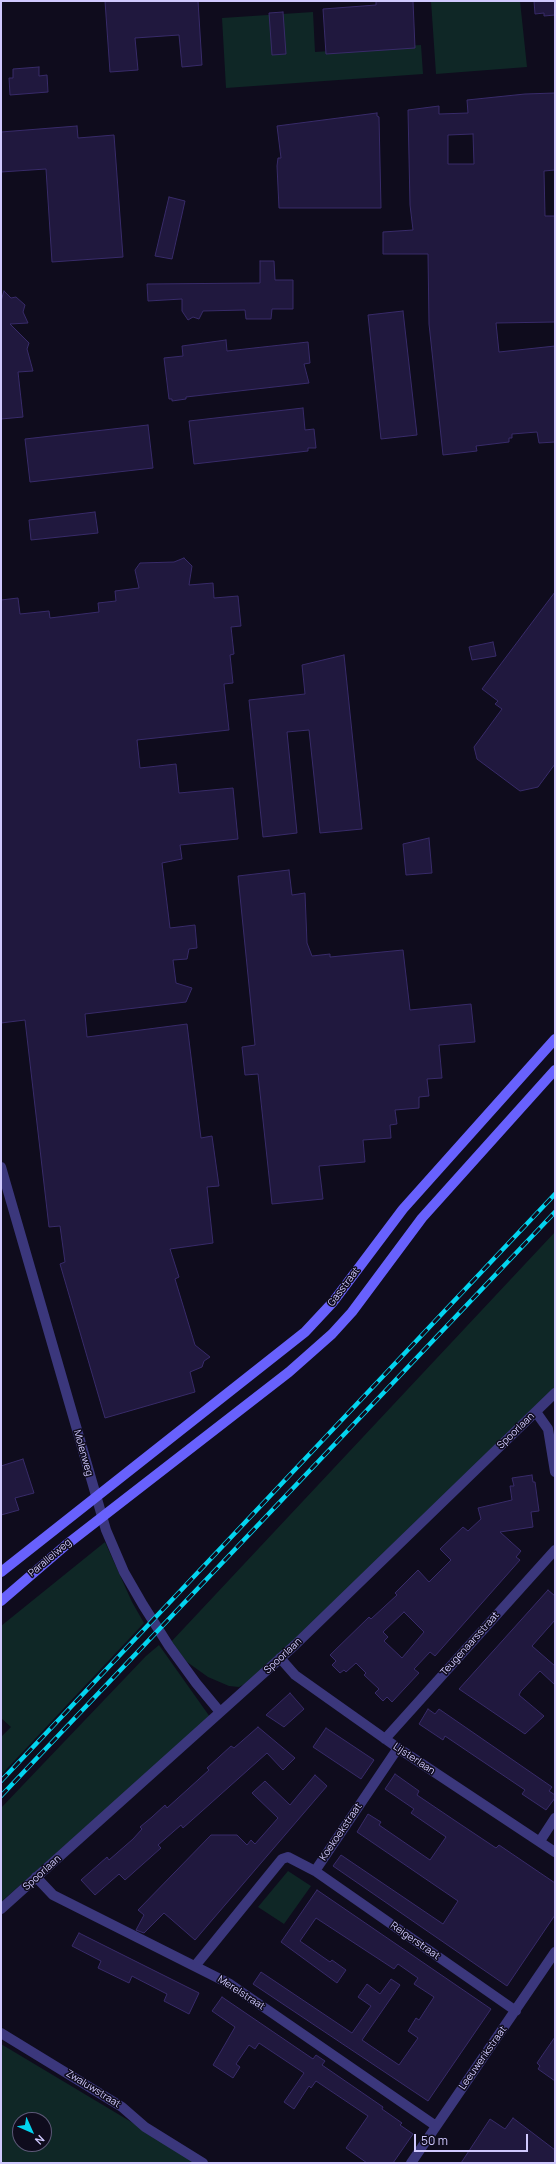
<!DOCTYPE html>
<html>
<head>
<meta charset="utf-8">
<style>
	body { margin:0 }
	#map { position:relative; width:556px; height:2164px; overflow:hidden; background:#0f0c1d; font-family:Manrope,sans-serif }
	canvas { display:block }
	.frame { position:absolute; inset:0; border:2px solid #d0c9fe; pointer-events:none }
	.north { position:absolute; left:12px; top:2112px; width:40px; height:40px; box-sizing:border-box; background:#0f0c1d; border:1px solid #5c5877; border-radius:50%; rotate:135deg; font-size:11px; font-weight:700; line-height:16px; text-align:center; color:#d0c9fe }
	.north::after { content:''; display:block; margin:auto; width:14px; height:18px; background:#03d4ef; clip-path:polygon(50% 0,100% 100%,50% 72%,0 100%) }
	.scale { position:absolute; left:414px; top:2134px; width:114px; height:18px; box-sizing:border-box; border:2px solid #d0c9fe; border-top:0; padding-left:5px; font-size:12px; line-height:14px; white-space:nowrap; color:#d0c9fe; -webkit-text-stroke:3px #0f0c1d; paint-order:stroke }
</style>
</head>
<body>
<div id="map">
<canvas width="556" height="2164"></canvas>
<div class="frame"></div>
<div class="north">N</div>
<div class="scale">50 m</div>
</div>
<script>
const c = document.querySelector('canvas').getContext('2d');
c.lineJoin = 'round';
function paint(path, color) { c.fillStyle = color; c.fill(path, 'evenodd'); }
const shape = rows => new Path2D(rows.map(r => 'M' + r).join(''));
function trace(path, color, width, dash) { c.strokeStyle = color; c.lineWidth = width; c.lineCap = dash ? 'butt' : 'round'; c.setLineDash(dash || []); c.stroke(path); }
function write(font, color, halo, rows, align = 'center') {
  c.font = font + ' Manrope,sans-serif'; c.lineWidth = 3; c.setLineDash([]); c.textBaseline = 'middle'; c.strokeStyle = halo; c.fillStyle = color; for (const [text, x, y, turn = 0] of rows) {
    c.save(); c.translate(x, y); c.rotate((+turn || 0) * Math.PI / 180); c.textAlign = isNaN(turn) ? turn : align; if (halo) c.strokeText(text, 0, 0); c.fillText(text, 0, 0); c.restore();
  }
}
paint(shape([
	[431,1,520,1,527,67,436,74],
	[313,12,315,52,421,45,423,74,226,88,222,18],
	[555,1232,555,1392,252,1680,239,1687,229,1686,208,1677,187,1662,171,1642],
	[105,1542,132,1602,144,1623,1,1775,1,1737,11,1727,1,1718,1,1626],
	[159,1645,210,1717,1,1902,1,1808,146,1656],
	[288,1871,311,1886,284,1924,258,1907],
	[1,2044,133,2123,199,2163,1,2163],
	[20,2120,44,2120,44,2144,20,2144]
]), '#0f2726');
const building = shape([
	[105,1,198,1,202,65,182,67,179,35,135,38,138,70,110,72,105,1],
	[376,1,413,1,415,48,326,54,323,9,376,5,376,1],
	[534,1,555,1,555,15,544,16,544,13,535,14,534,1],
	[283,12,286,54,272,55,269,13,283,12],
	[39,67,39,76,47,75,48,92,10,95,9,78,13,78,13,69,39,67],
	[555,93,555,170,544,171,545,216,555,216,555,322,496,323,499,352,555,346,555,442,539,443,537,432,512,434,512,438,509,438,509,442,476,446,477,451,443,455,429,324,428,254,383,254,383,232,413,230,410,205,408,110,439,106,439,114,468,113,467,100,525,94,555,93],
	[473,134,474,164,448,164,448,135,473,134],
	[377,113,377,116,379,117,381,208,279,208,277,166,278,158,281,158,277,126,377,113],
	[77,126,78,138,114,135,123,257,52,262,46,169,1,172,1,132,77,126],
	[169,197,185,201,172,259,155,256,169,197],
	[260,261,274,261,275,280,293,280,293,309,272,309,271,319,246,319,245,310,203,311,199,319,193,317,188,320,182,311,182,299,148,301,147,284,260,283,260,261],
	[4,291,11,298,16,297,25,305,23,312,28,323,10,324,29,343,27,349,33,371,18,372,23,417,1,419,1,301,4,291],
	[403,311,417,435,381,439,368,315,403,311],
	[226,340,227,351,308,342,310,363,304,364,309,383,186,397,186,399,172,401,172,399,169,399,164,358,183,356,182,346,226,340],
	[303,408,305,430,314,429,316,448,308,448,308,451,194,464,189,421,303,408],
	[148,425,153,468,30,482,25,439,148,425],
	[95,512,98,533,31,540,29,520,95,512],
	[184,558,192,566,189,585,213,583,214,598,238,596,241,626,231,627,234,654,230,655,233,683,224,684,229,730,137,740,140,768,176,764,179,793,233,788,238,839,180,845,182,859,162,863,170,928,195,925,197,948,189,949,187,959,173,960,176,983,192,988,186,1002,85,1014,87,1037,187,1024,201,1138,212,1136,219,1186,207,1187,213,1243,170,1249,179,1277,175,1279,195,1345,210,1357,204,1361,202,1367,190,1372,195,1392,105,1418,60,1264,65,1262,60,1226,49,1227,25,1020,1,1023,1,600,18,598,20,614,49,611,50,618,99,612,98,603,116,601,115,591,139,588,135,570,140,563,174,562,184,558],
	[555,592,555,764,538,787,520,791,477,759,474,747,502,709,495,704,498,701,482,689,555,592],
	[493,642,496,656,472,660,469,647,493,642],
	[344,655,362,829,320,833,309,730,287,732,297,833,263,837,249,700,305,694,302,665,344,655],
	[429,838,432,873,406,875,403,844,429,838],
	[289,870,292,895,305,893,307,943,312,956,330,954,330,957,403,950,410,1010,471,1004,475,1042,439,1045,442,1078,427,1079,429,1096,419,1097,419,1108,395,1110,397,1124,390,1125,391,1138,363,1140,365,1162,319,1166,323,1199,272,1204,258,1074,245,1075,242,1047,255,1045,238,876,289,870],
	[23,1459,34,1493,15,1498,19,1510,1,1515,1,1466,23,1459],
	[532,1475,533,1482,535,1482,539,1511,531,1512,533,1527,500,1532,521,1551,516,1557,520,1560,435,1656,430,1652,414,1669,419,1673,392,1702,387,1697,383,1701,375,1693,379,1689,364,1675,366,1673,356,1663,346,1672,344,1670,340,1673,332,1665,336,1661,330,1655,369,1617,371,1619,397,1595,395,1593,418,1570,429,1582,451,1560,440,1549,463,1527,468,1531,481,1519,478,1508,512,1500,510,1486,514,1486,512,1478,532,1475],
	[404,1612,424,1632,402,1658,384,1641,388,1637,383,1632,404,1612],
	[548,1590,555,1596,555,1620,532,1646,555,1666,555,1685,540,1671,521,1691,519,1695,544,1716,525,1734,459,1689,548,1590],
	[290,1693,304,1709,284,1727,266,1715,290,1693],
	[428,1709,435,1714,439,1709,552,1787,549,1791,555,1795,555,1798,546,1810,522,1794,525,1790,445,1736,443,1740,419,1724,428,1709],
	[258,1727,295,1758,283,1770,267,1753,183,1828,181,1825,158,1845,161,1848,125,1880,119,1874,95,1895,81,1880,107,1857,109,1860,133,1839,142,1829,140,1827,152,1817,165,1805,167,1808,209,1770,207,1768,231,1746,234,1748,258,1727],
	[326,1728,374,1760,361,1779,313,1747,326,1728],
	[395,1774,419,1791,417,1795,457,1822,496,1848,499,1845,555,1883,555,1915,507,1986,333,1866,341,1855,443,1924,458,1901,357,1832,368,1814,381,1822,379,1825,430,1860,446,1837,411,1813,414,1809,385,1789,395,1774],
	[315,1775,327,1786,195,1940,164,1913,144,1933,136,1930,144,1915,138,1910,211,1835,237,1835,247,1845,251,1840,255,1844,278,1818,252,1793,265,1781,290,1805,315,1775],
	[317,1890,491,2009,428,2101,253,1984,261,1972,352,2033,371,2006,358,1997,367,1984,380,1994,391,1979,400,1985,362,2040,399,2065,418,2038,408,2031,416,2018,419,2020,434,1997,414,1984,418,1978,398,1964,394,1969,316,1918,300,1941,330,1962,332,1960,346,1970,337,1983,281,1942,317,1890],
	[79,1933,199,1993,189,2014,164,2001,167,1994,163,1992,132,1976,129,1983,98,1968,101,1961,72,1946,79,1933],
	[222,1997,313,2059,316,2055,325,2061,322,2065,383,2107,382,2109,402,2123,400,2125,413,2134,393,2163,367,2163,346,2148,368,2116,316,2081,311,2088,309,2086,294,2109,284,2102,304,2073,259,2043,255,2049,249,2045,236,2064,240,2067,233,2078,213,2065,235,2027,212,2011,222,1997],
	[555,2037,555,2081,538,2069,540,2066,537,2063,555,2037],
	[513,2118,555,2150,555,2163,461,2163,490,2119,505,2129,513,2118]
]);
paint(building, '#20183e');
trace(building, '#382b69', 1);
trace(shape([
	[1,1167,106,1530,124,1572,143,1605,169,1646,196,1683,220,1712],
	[536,1412,548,1429,555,1472],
	[280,1658,295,1675,398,1748,555,1852],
	[385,1739,555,1550],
	[540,1841,555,1818],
	[315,1871,516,2011],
	[36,1877,53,1895,230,1984,436,2126],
	[1,1909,295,1645,555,1393],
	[195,1966,282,1859,288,1857,315,1871,398,1748],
	[1,2033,122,2107,145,2127,203,2163],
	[411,2163,555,1952]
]), '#3b377c', 10);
trace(shape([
	[1,1572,305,1332,333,1302,403,1209,555,1039],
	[1,1601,66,1545,289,1372,332,1334,352,1312,422,1218,555,1070]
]), '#6861fd', 10);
const rail = shape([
	[1,1781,555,1194],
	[1,1796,555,1212]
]);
trace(rail, '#03d4ef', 4.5);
trace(rail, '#0f0c1d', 3, [9]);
write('10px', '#d0c9fe', '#0f0c1d', [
	["Gasstraat",344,1287,-53],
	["Spoorlaan",516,1431,-44],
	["Molenweg",83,1453,74],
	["Parallelweg",50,1558,-40],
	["Teugenaarsstraat",470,1644,-48],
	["Spoorlaan",283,1656,-43],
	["Lijsterlaan",414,1759,34],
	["Koekoekstraat",341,1832,-56],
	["Spoorlaan",42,1873,-42],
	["Reigerstraat",415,1941,35],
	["Merelstraat",241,1993,33],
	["Leeuwerikstraat",483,2058,-55],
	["Zwaluwstraat",93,2089,32]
]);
</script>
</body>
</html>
